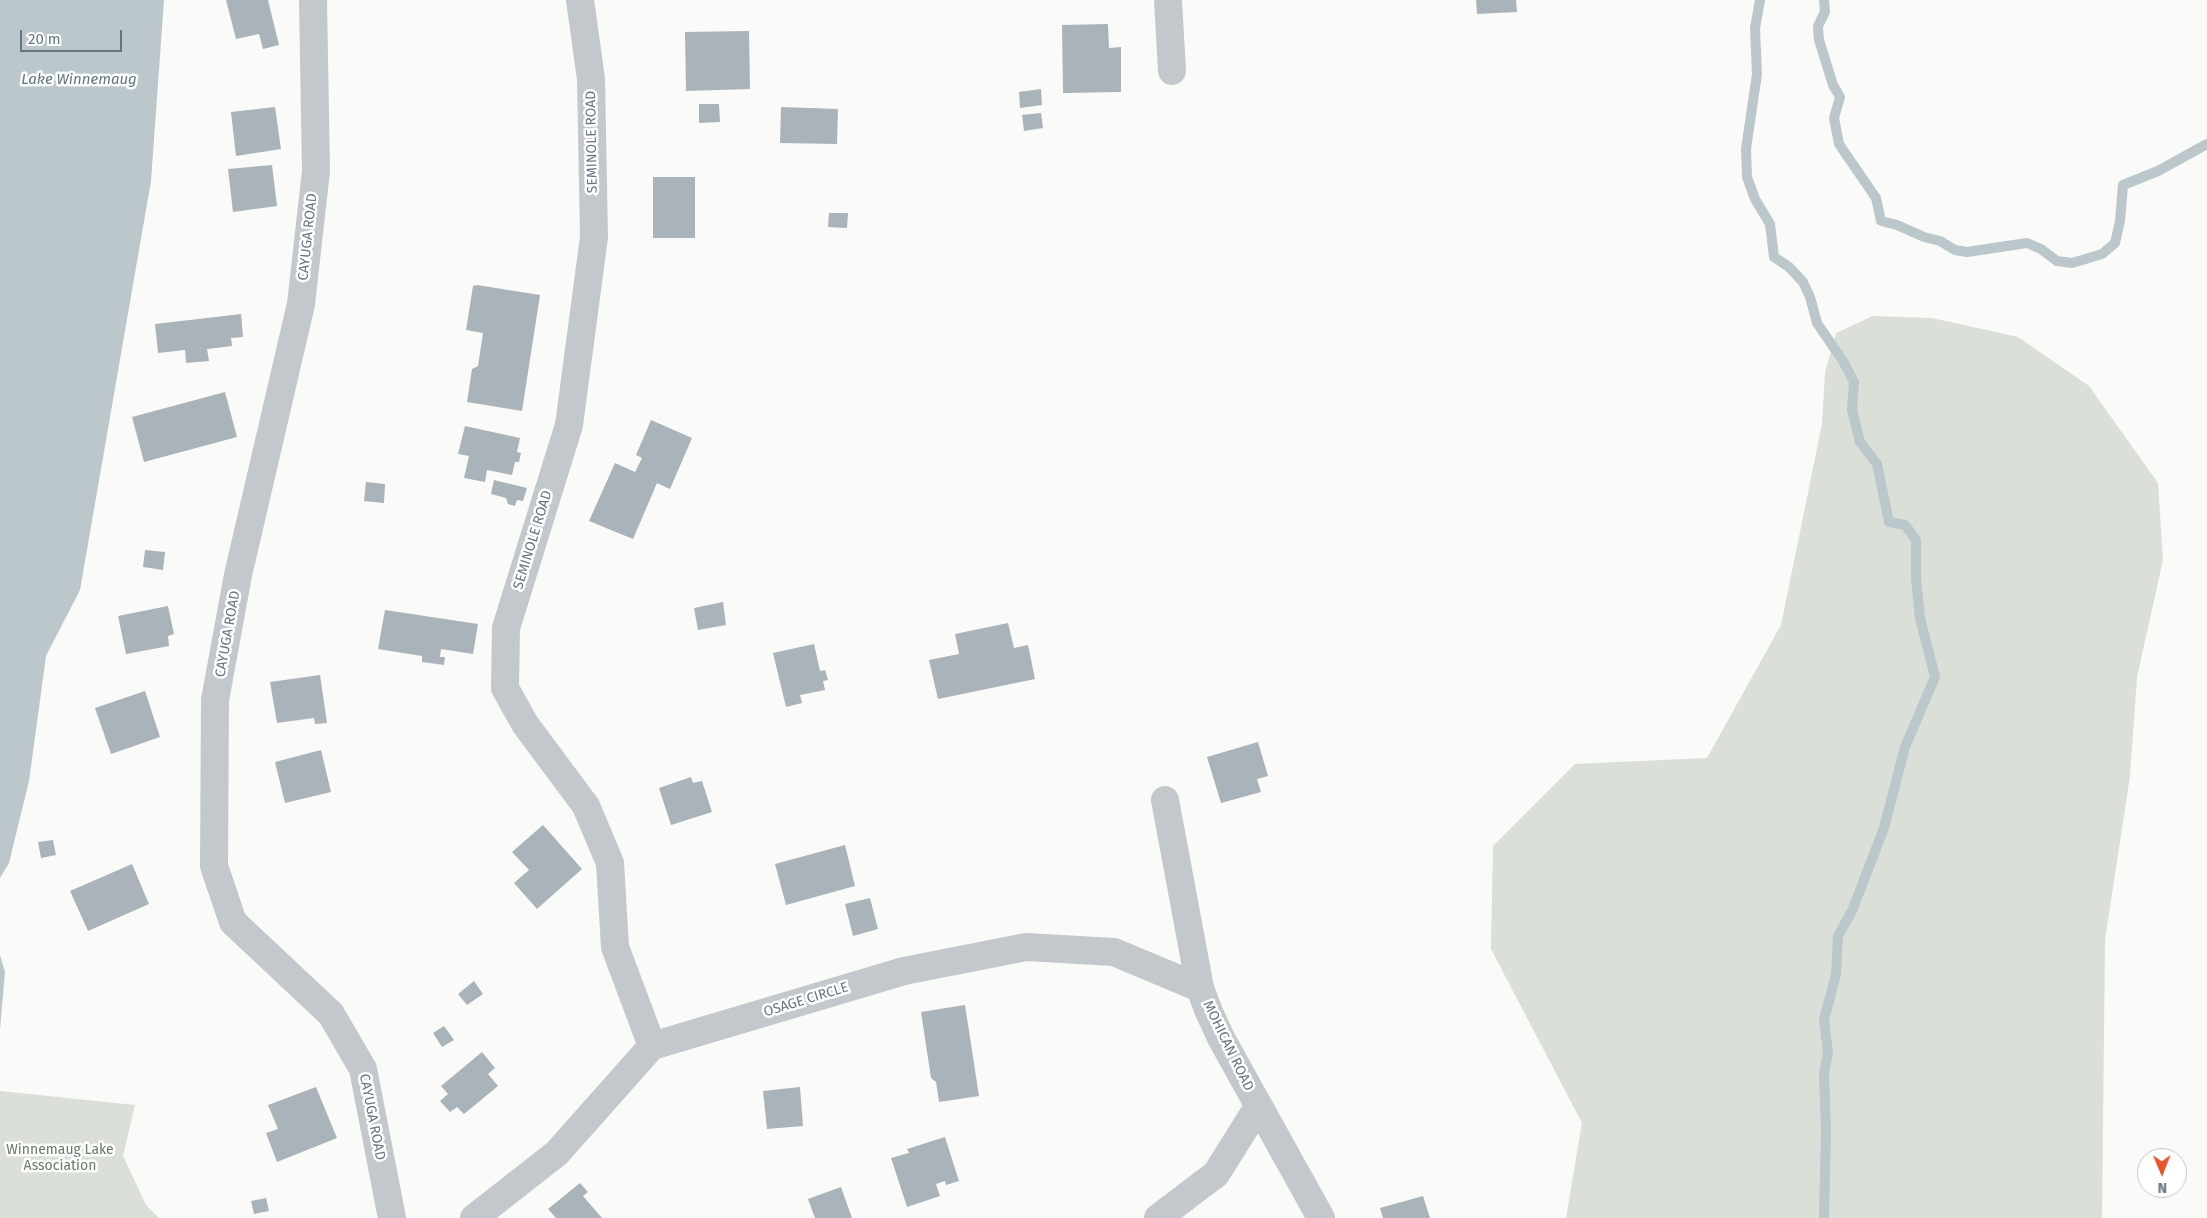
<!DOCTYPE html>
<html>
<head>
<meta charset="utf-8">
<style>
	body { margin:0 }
	#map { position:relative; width:2207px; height:1218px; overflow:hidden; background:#fafaf8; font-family:"Fira Sans",sans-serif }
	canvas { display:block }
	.north { position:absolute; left:2137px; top:1148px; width:50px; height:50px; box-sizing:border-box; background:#fff; border:1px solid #c1c8cd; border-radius:50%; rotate:179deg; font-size:14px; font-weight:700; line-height:20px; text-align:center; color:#657683 }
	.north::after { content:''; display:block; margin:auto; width:18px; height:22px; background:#e4572e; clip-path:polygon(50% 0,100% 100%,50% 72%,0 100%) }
	.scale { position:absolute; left:20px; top:30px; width:102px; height:22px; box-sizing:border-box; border:2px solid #657683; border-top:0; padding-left:6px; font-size:15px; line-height:18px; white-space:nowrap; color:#657683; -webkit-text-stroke:4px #fff; paint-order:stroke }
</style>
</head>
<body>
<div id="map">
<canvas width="2207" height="1218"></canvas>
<div class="north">N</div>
<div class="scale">20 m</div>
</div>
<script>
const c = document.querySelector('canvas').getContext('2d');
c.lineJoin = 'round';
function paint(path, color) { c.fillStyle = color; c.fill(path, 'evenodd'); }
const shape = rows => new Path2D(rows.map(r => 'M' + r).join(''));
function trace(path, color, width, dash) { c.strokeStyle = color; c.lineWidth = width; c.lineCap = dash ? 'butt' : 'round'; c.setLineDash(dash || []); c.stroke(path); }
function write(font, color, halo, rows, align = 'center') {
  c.font = font + ' "Fira Sans",sans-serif'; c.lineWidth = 5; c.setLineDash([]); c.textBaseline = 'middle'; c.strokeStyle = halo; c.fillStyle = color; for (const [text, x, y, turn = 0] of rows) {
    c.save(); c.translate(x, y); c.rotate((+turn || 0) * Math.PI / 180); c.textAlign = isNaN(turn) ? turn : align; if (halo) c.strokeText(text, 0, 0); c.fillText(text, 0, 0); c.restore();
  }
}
paint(shape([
	[1873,316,1932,318,2018,337,2089,386,2158,483,2163,560,2137,677,2130,776,2105,940,2102,1218,1566,1218,1582,1123,1491,949,1493,846,1575,764,1707,758,1781,625,1822,424,1825,373,1836,333],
	[0,1091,135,1105,123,1156,146,1205,159,1218,0,1218]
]), '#dadfd7');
paint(shape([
	[0,0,164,0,151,181,80,590,46,656,29,781,9,863,0,878],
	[0,955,5,972,0,1030]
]), '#bbc7cb');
trace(shape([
	[1760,0,1755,28,1757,74,1746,149,1747,177,1755,199,1770,224,1774,257,1789,267,1803,282,1810,297,1817,323,1843,361,1854,382,1852,410,1860,442,1877,464,1889,522,1905,525,1916,540,1916,578,1920,618,1935,677,1905,747,1884,828,1852,911,1838,936,1836,974,1824,1020,1828,1052,1824,1074,1826,1131,1824,1218],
	[1824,0,1825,12,1818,26,1819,40,1833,85,1840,97,1834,118,1839,144,1876,198,1881,221,1897,225,1924,237,1940,241,1955,250,1967,252,2027,243,2041,249,2057,261,2072,263,2102,254,2115,243,2120,221,2123,185,2158,171,2207,144]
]), '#bbc7cb', 10);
paint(shape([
	[226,0,268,0,279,45,263,49,259,34,236,39],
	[1476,0,1516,0,1517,12,1477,14],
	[1108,24,1109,48,1121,47,1121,92,1063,93,1062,25],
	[749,31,750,89,686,91,685,32],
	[1041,89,1042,105,1020,108,1019,92],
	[699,104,719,104,720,122,699,123],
	[275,107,281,149,236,156,231,112],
	[781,107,838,109,837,144,780,143],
	[1041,113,1043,128,1024,131,1022,115],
	[272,165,277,206,233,212,228,169],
	[653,177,695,177,695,238,653,238],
	[829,213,848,213,847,228,828,227],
	[477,285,540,295,522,411,467,402,472,369,478,366,483,333,466,330,473,286],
	[241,314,243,337,231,338,232,346,207,349,209,361,186,363,185,350,158,353,155,324],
	[225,392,237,437,144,462,132,417],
	[651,420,692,438,670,489,657,483,633,539,589,521,615,463,635,472,642,458,636,455],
	[465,426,520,438,517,452,521,453,519,462,515,462,512,475,487,470,485,482,464,478,469,456,458,454],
	[494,480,527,488,523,501,517,500,515,506,508,504,506,498,491,494],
	[366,482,385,484,384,503,364,501],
	[145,550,165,552,163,570,143,567],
	[723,602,726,625,698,630,694,608],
	[168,606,174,634,168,636,169,646,126,654,118,616],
	[385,610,478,624,473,654,441,649,440,657,445,657,444,665,422,662,422,656,378,649],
	[1008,623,1014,648,1028,645,1035,679,938,699,929,660,959,654,955,634],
	[814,644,820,671,825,670,828,680,823,681,825,690,800,695,802,703,786,707,773,653],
	[320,675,327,723,315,724,314,718,277,723,270,682],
	[145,691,160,737,111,754,95,708],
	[1258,742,1268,776,1257,779,1261,792,1221,803,1207,757],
	[321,750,331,792,285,803,275,762],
	[691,777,693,783,702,781,712,812,671,825,659,788],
	[543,825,582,869,537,909,514,883,529,870,512,852],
	[53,840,56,855,41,858,38,842],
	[845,845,855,886,786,905,775,864],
	[132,864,149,904,88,931,70,891],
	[870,898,878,929,853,936,845,904],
	[474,981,483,994,467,1005,458,994],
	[965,1005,979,1096,939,1102,936,1082,931,1078,921,1012],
	[444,1026,454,1040,442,1047,433,1033],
	[482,1052,495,1068,488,1074,498,1086,464,1114,457,1107,450,1112,440,1101,448,1094,441,1086],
	[316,1087,337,1138,277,1162,266,1133,278,1129,268,1105],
	[800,1087,803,1126,767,1129,763,1091],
	[945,1137,959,1181,946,1185,945,1181,936,1184,940,1196,907,1207,891,1158,909,1153,907,1149],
	[580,1183,588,1192,583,1196,602,1218,556,1218,548,1209],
	[841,1187,852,1218,815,1218,808,1199],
	[1423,1196,1430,1218,1383,1218,1380,1208],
	[266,1198,269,1211,254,1214,251,1201]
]), '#aab3b9');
trace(shape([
	[313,0,316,171,301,304,238,575,215,700,214,866,233,922,331,1014,363,1069,392,1218],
	[580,0,591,79,594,237,569,425,506,628,505,688,525,724,586,806,610,863,615,947,652,1046],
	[1168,0,1172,71],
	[1165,800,1200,988,1209,1012,1221,1038,1321,1218],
	[474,1218,557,1153,652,1046,904,971,1026,947,1114,952,1200,988],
	[1158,1218,1216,1174,1258,1107]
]), '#c3c8cc', 28);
write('14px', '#657683', '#fff', [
	["SEMINOLE ROAD",592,142,-91],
	["CAYUGA ROAD",308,237,-84],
	["SEMINOLE ROAD",533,540,-73],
	["CAYUGA ROAD",228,634,-80],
	["OSAGE CIRCLE",806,1000,-17],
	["MOHICAN ROAD",1228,1046,64],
	["CAYUGA ROAD",372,1117,79]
]);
write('14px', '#687a64', '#fff', [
	["Winnemaug Lake",60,1150],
	["Association",60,1166]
]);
write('italic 15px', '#60757c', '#fff', [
	["Lake Winnemaug",79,80]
]);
</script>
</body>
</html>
